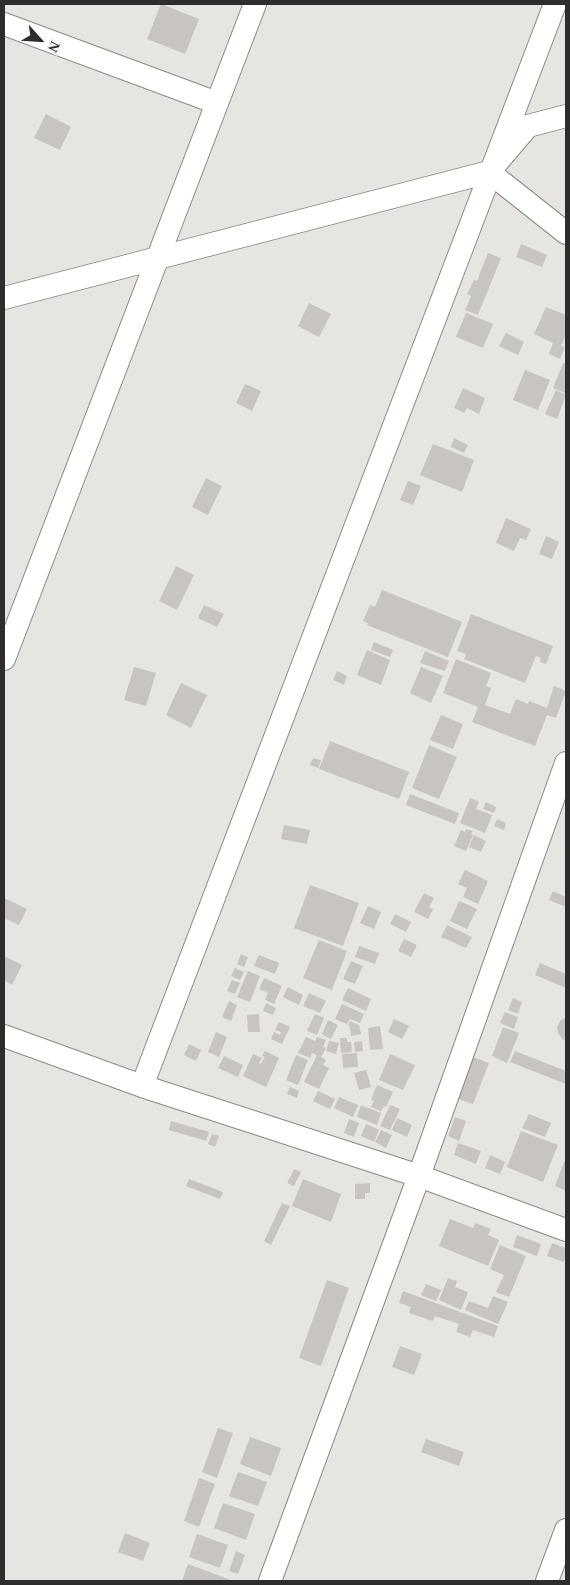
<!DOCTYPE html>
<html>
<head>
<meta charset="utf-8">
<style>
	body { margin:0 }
	#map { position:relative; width:570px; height:1585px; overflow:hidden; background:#e7e5e2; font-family:Georgia,serif }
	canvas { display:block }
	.frame { position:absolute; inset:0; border:5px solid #2e2d2c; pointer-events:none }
	.north { position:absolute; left:15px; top:15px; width:50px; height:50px; -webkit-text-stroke:4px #f5f2ef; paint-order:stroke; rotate:116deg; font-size:14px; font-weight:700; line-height:20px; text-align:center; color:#2e2d2c }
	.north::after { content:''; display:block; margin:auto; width:18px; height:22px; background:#2e2d2c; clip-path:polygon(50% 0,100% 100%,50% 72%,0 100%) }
</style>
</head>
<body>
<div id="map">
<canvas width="570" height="1585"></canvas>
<div class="frame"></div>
<div class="north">N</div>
</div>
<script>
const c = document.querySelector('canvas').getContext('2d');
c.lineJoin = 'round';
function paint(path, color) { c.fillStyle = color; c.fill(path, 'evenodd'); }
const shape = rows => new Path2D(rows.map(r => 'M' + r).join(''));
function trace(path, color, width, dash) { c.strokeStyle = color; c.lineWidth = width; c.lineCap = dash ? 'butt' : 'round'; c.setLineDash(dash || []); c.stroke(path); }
paint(shape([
	[161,4,199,19,185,54,147,39],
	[46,114,71,127,60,150,34,138],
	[521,244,547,255,542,267,516,257],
	[488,253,501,258,478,315,465,310,471,296,467,294,474,280,477,281],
	[309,303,331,314,319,337,298,326],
	[546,307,566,315,566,335,561,346,565,347,560,359,549,354,553,343,534,334],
	[466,313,493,324,483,348,456,337],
	[506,333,524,342,518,355,499,346],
	[563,363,566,364,565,393,553,388],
	[525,370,550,380,538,410,513,400],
	[245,384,261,391,252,411,236,403],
	[463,388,485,398,479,414,467,408,464,413,454,408],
	[556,390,566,395,557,419,545,414],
	[454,438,468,445,464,453,451,447],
	[433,444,474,460,462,492,420,475],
	[206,478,222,486,208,515,192,507],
	[408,481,421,486,413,505,400,500],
	[506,518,531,529,526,540,520,538,514,551,496,543],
	[546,536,559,542,552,559,539,554],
	[176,566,194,575,177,610,159,601],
	[382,590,462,622,448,657,367,625,368,623,363,621,370,605,375,607],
	[204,605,224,614,217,627,198,618],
	[471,614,553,646,546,664,540,662,541,658,536,656,525,683,464,659,466,654,457,651],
	[374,642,393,650,390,657,371,650],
	[367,650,390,660,381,685,357,675],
	[425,651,449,661,445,671,420,663],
	[456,659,491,673,486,686,491,688,485,705,510,714,516,699,528,704,529,701,547,708,554,686,566,691,556,718,547,715,535,746,472,722,478,707,443,693],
	[134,667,156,673,146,706,124,700],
	[421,667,443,676,431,703,410,693],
	[337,671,347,676,344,685,333,680],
	[181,683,207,695,191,728,166,715],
	[441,715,463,724,453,749,430,740],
	[330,741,409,772,399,799,319,769],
	[429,745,457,757,439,799,412,788],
	[313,758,321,760,318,768,310,765],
	[410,794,459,813,455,824,406,805],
	[470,798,479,802,476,809,492,815,485,833,460,823],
	[486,802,496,807,494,813,483,809],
	[497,819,506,823,504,830,494,826],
	[284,825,310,830,307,844,281,839],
	[466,829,473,831,471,834,473,835,466,851,454,846,461,830,465,832],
	[474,835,486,841,481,852,469,847],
	[465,870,488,881,478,904,463,897,467,888,458,884],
	[310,885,359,903,343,946,294,928],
	[553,891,566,897,566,907,549,900],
	[424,893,434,898,429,907,433,909,428,919,414,912],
	[4,898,27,909,19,925,4,918],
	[459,901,477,909,467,929,450,921],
	[368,906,381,912,374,929,360,923],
	[395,914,411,922,406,932,390,924],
	[447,925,472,937,466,948,441,937],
	[404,939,417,945,411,957,398,951],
	[319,940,347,951,332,990,303,978],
	[359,946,379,953,375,964,355,957],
	[241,954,248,957,244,967,237,964],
	[259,955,279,963,275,974,254,966],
	[4,956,22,965,12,985,4,980],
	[351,961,363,966,355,984,343,979],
	[540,963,566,974,566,988,535,975],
	[235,968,244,972,240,980,231,976],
	[248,971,260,976,250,1002,237,997],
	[264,978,282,986,274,1004,265,1000,268,993,259,989],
	[232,980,240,983,235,994,227,991],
	[288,987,303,995,299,1005,283,997],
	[348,988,371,999,366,1011,342,1000],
	[309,993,326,1001,320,1013,303,1006],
	[513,998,522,1002,518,1014,508,1010],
	[229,1001,237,1005,231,1021,222,1017],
	[266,1003,276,1008,273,1015,263,1011],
	[342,1004,364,1014,360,1023,350,1019,347,1024,335,1019],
	[505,1012,518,1017,514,1029,500,1023],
	[259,1014,260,1032,248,1032,247,1015],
	[315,1014,324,1018,317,1035,307,1031],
	[566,1017,566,1041,562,1039,558,1033,557,1027,560,1021],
	[394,1019,409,1026,402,1039,388,1032],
	[328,1020,338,1025,331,1039,322,1034],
	[350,1021,359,1025,361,1034,351,1036,350,1027,348,1025],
	[279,1022,290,1027,282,1044,271,1039,274,1032,280,1035,281,1032,275,1030],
	[380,1026,383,1049,370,1050,368,1028],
	[503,1027,519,1033,507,1063,492,1056],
	[216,1032,227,1037,219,1057,208,1052],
	[306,1037,315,1041,317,1037,326,1040,323,1047,326,1048,321,1057,326,1060,323,1065,329,1068,319,1089,304,1082,317,1055,312,1053,310,1058,298,1053],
	[340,1038,347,1038,347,1042,351,1042,352,1052,341,1053],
	[329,1041,339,1043,336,1054,326,1051],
	[362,1041,363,1051,355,1052,354,1042],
	[189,1044,201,1050,196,1061,184,1055],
	[265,1051,279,1058,266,1087,243,1076,253,1054,262,1058,259,1063,261,1064,265,1057,262,1056],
	[515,1051,566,1071,566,1084,510,1062],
	[357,1053,358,1067,343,1068,342,1054],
	[390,1054,415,1065,403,1090,379,1080],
	[296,1055,308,1060,298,1085,286,1080],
	[224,1056,243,1065,238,1077,218,1068],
	[473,1057,489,1063,473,1104,458,1099],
	[366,1070,371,1087,359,1090,354,1073],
	[377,1085,393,1092,386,1107,384,1106,381,1111,371,1107,374,1101,371,1100],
	[290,1087,299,1091,297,1098,287,1094],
	[318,1091,335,1099,330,1109,313,1101],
	[339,1097,358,1105,353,1117,334,1108],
	[361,1105,381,1113,377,1125,357,1117],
	[390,1105,400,1109,390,1130,380,1126],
	[529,1114,551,1123,545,1137,522,1128],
	[455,1117,466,1121,459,1141,448,1136],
	[397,1118,412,1125,407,1137,392,1130],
	[349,1119,359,1123,354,1137,344,1133],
	[171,1121,209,1132,206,1141,169,1130],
	[366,1124,379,1130,374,1142,361,1136],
	[381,1130,392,1135,386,1148,375,1142],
	[521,1131,558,1145,543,1182,507,1167],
	[212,1134,219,1136,215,1147,208,1144],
	[458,1143,481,1151,476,1164,454,1155],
	[490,1155,505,1162,500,1174,485,1168],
	[566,1157,566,1191,555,1186],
	[294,1169,301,1172,294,1186,287,1183],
	[189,1179,223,1192,220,1199,186,1186],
	[303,1179,341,1194,331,1222,292,1206],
	[370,1183,370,1193,365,1193,365,1199,355,1199,355,1184],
	[282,1203,290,1206,271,1245,264,1241],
	[450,1219,473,1228,475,1223,491,1229,488,1235,499,1240,488,1266,439,1246],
	[517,1235,541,1244,537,1256,513,1247],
	[552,1243,566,1248,566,1256,564,1262,547,1256],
	[500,1245,526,1256,509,1297,496,1292,504,1275,490,1269],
	[448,1278,457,1281,455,1287,468,1292,461,1310,439,1300],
	[327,1280,349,1288,321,1366,299,1358],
	[426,1284,441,1290,436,1301,421,1295],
	[403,1291,498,1326,494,1337,473,1330,470,1337,456,1332,459,1324,435,1316,433,1321,409,1313,411,1307,399,1303],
	[493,1296,508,1302,498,1324,465,1310,469,1301,488,1308],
	[400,1346,422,1354,414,1375,392,1367],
	[218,1428,233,1433,217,1478,202,1472],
	[250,1437,281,1448,271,1476,240,1464],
	[426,1439,464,1452,459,1466,421,1452],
	[238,1472,267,1482,258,1506,229,1496],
	[199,1478,215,1484,199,1527,184,1521],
	[223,1503,255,1514,246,1540,214,1528],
	[125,1533,150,1543,143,1561,118,1552],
	[197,1534,228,1545,220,1568,189,1557],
	[236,1551,245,1555,238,1574,229,1571],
	[188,1564,231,1580,231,1581,182,1581]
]), '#c7c4c2');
const street = shape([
	[4,24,217,103],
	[489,172,566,233],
	[4,298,489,172,528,126,566,116],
	[4,659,255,4],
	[4,1036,142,1086,419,1176,566,1230],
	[142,1086,555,4],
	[270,1581,419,1176,566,763],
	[547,1581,566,1530]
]);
trace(street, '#8c8987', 24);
trace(street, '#fff', 22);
</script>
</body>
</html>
